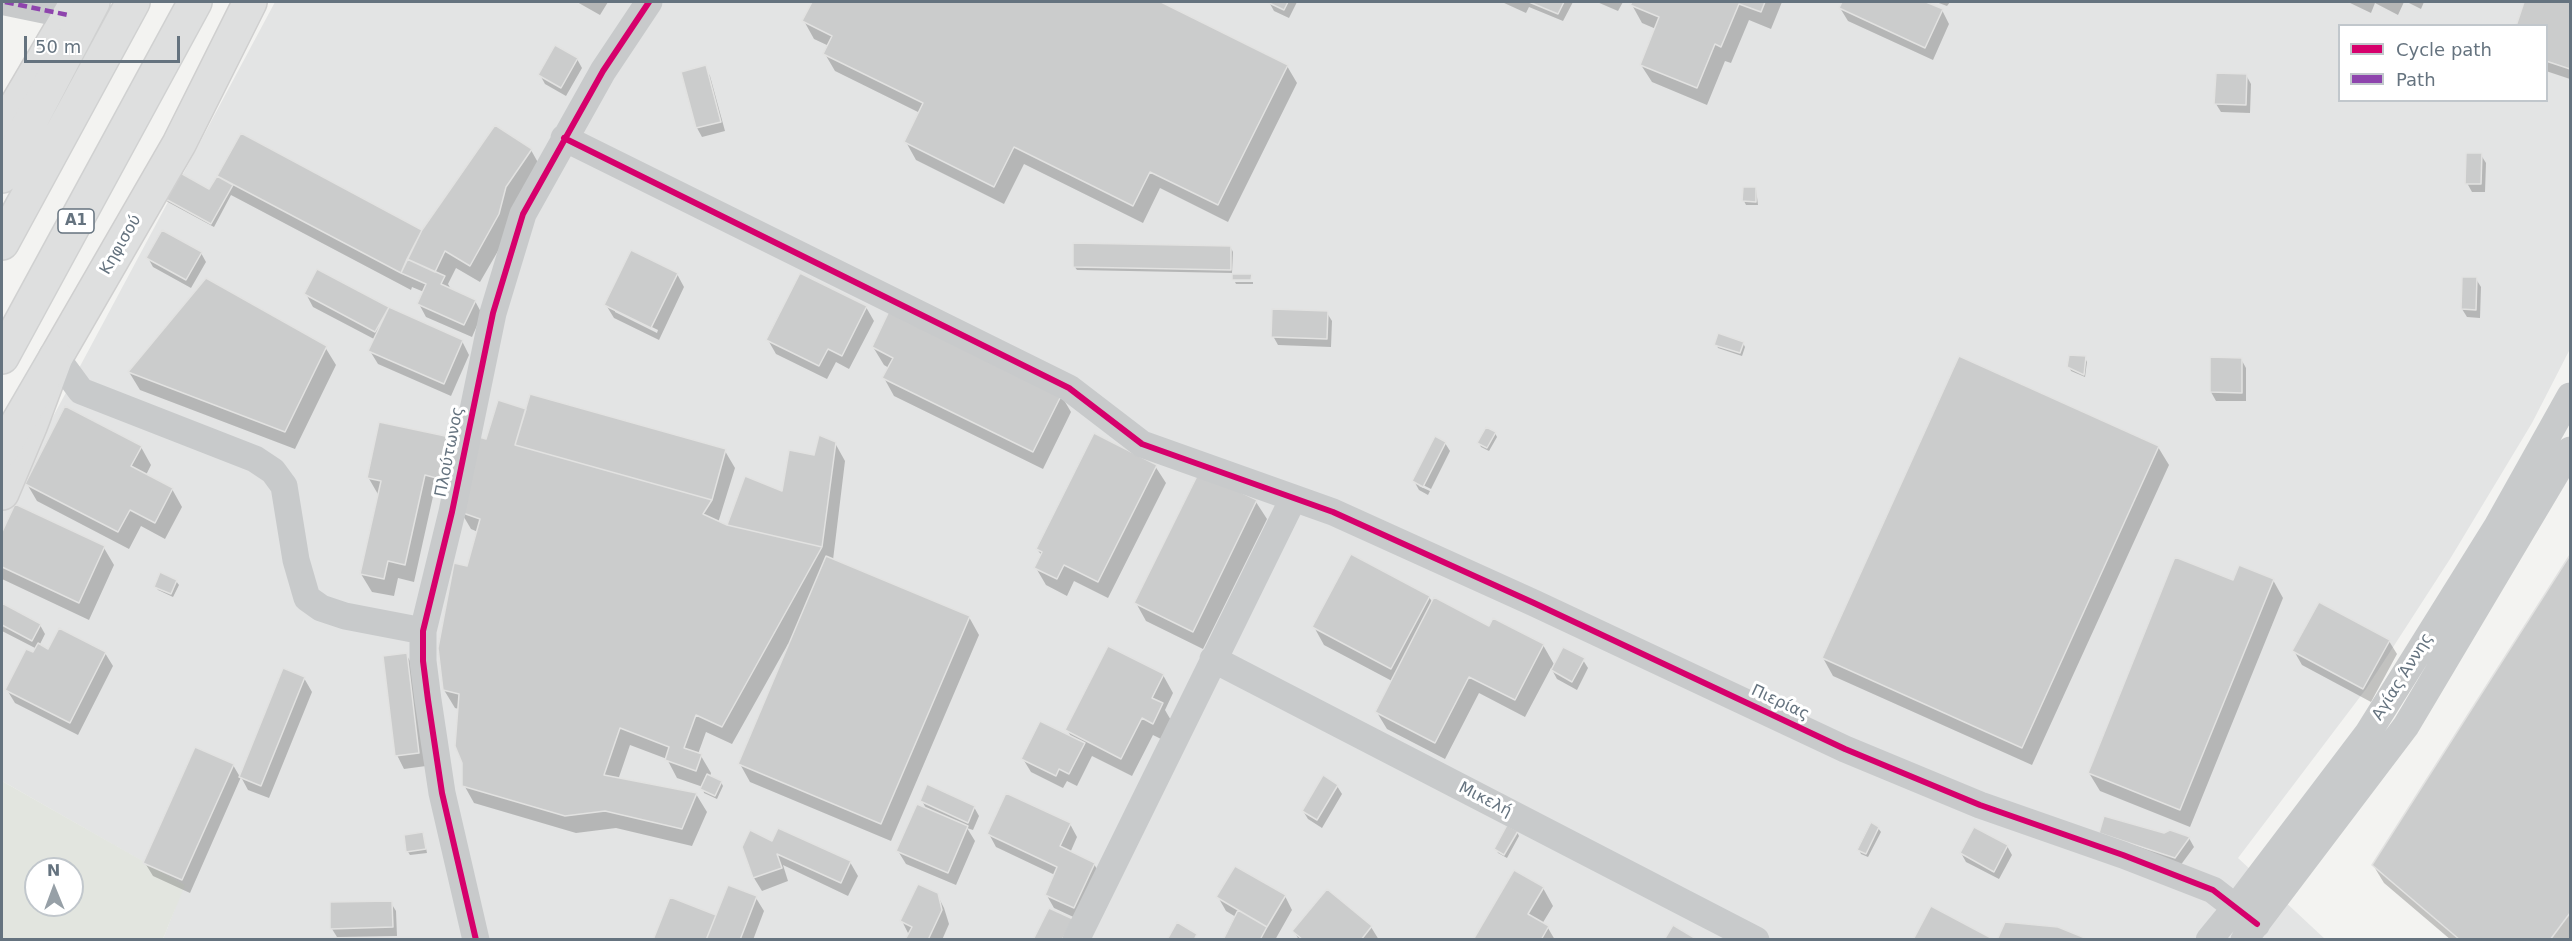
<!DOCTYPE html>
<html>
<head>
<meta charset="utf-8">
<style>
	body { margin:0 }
	#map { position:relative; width:2572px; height:941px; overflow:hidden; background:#f3f3f1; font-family:"DejaVu Sans",sans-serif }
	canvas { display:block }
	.frame { position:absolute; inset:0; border:3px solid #65737f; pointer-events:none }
	.legend { position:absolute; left:2338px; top:24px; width:210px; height:78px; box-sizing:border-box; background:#fff; border:2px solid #c1c7cc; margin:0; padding:8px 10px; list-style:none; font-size:18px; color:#65737f }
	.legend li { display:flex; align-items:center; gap:12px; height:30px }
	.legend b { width:30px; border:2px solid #c1c7cc }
	.north { position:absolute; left:24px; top:857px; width:60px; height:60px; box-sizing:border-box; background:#fff; border:2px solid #c1c7cc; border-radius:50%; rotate:359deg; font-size:16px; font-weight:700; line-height:24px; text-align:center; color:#65737f }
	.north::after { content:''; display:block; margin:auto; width:21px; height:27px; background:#97a0a7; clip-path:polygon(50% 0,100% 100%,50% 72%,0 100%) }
	.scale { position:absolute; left:24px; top:36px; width:156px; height:27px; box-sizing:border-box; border:3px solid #65737f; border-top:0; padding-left:8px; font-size:18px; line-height:21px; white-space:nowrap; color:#65737f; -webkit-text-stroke:4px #fff; paint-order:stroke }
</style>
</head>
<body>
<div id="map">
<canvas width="2572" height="941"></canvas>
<div class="frame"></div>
<ul class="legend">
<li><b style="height:8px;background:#d6006c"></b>Cycle path</li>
<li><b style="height:8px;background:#8e44ad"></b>Path</li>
</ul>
<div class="north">N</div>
<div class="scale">50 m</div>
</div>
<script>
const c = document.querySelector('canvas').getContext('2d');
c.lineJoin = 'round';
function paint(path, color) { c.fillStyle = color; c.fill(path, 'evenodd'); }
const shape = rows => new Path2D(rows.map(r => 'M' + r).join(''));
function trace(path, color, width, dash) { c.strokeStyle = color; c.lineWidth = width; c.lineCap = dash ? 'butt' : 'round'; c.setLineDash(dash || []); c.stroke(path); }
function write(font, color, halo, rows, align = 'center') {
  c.font = font + ' "DejaVu Sans",sans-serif'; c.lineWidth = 6; c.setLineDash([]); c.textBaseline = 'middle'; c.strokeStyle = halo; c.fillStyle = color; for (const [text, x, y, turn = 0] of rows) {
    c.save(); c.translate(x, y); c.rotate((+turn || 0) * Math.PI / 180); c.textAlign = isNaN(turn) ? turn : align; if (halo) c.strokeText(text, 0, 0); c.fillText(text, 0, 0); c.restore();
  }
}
paint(shape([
	[275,2,2570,2,2570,349,2532,423,2450,559,2366,689,2238,858,2325,939,163,939,184,885,2,781,2,512],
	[2340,26,2546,26,2546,100,2340,100]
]), '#e3e4e4');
paint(shape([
	[2,781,185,885,163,939,2,939],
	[36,869,72,869,72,905,36,905]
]), '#e2e5df');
paint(shape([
	[577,2,608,2,600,15],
	[813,2,1157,2,1287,66,1297,83,1228,222,1160,188,1143,223,1024,164,1004,204,916,160,906,142,920,113,835,71,825,54,829,46,814,39,804,21],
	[1269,2,1297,2,1289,18,1274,11],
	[1502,2,1573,2,1563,21,1529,7,1526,13],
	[1597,2,1623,2,1618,11],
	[1634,2,1782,2,1771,29,1749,20,1731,63,1725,61,1707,105,1652,82,1641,65,1656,29,1642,23,1632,5],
	[1843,2,1922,2,1942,10,1949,24,1933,60,1848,21,1840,8],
	[1936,2,1950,2,1947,6],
	[2348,2,2404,2,2398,15,2375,3,2371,13],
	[2407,2,2424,2,2421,9],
	[2526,2,2570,2,2570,79,2546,71,2546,26,2517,26],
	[577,59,582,68,566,96,545,84,540,75],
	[705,67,710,76,725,131,702,137,697,128,683,73],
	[2246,75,2251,84,2250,113,2221,112,2216,104],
	[242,135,423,232,531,150,541,168,509,232,480,282,456,268,448,284,452,291,475,301,482,314,472,337,426,317,419,304,424,292,412,287,411,290,231,195,214,227,166,201,164,197,210,191],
	[2481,155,2486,163,2485,192,2472,192,2467,183],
	[1756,189,1758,205,1746,205,1744,201],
	[1231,248,1233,252,1232,273,1077,270,1074,266],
	[201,253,206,262,191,288,153,267,148,258],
	[677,274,684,287,659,340,614,318,606,305],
	[615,309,658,330,657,333,615,312],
	[2476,279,2481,287,2480,318,2467,317,2462,309],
	[1235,282,1253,282,1253,284,1236,284],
	[306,294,388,308,462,341,469,355,451,396,378,364,370,351,374,339,313,307],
	[866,307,874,321,849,369,836,362,827,379,776,354,768,340],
	[1327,313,1332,321,1331,347,1278,345,1273,336],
	[1743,343,1745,347,1742,356,1718,348,1716,344],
	[325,347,336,365,295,449,140,390,129,372],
	[873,347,1061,395,1071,412,1043,469,894,396,884,378,889,368,884,365],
	[2085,358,2087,362,2085,377,2071,371,2069,366],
	[2241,359,2246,368,2246,401,2216,401,2211,392],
	[527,411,725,451,735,468,718,523,727,527,783,493,815,457,835,443,845,461,833,560,969,617,979,635,891,841,750,782,740,764,790,645,788,644,732,744,706,732,698,754,701,756,711,773,710,777,721,782,723,786,717,799,704,793,703,787,677,778,667,759,630,745,618,780,696,794,707,812,692,846,616,828,576,833,474,803,464,785,459,709,455,708,444,690,468,568,478,532,471,529,461,512,487,441],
	[1495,433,1497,437,1489,451,1481,447,1479,443],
	[449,439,459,456,450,496,434,492,414,582,398,578,394,596,372,592,361,574,379,496,368,477],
	[1445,443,1450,451,1428,495,1419,490,1414,481],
	[1419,483,1431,489,1430,491,1419,486],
	[141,447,151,465,146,475,172,489,182,507,165,539,141,526,129,549,37,501,27,484],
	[2158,447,2169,465,2032,765,1833,676,1823,658],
	[1155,466,1166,483,1108,598,1074,581,1067,596,1046,585,1036,568,1042,556,1037,549],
	[1199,474,1256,502,1267,519,1203,649,1146,621,1136,603],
	[15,506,104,548,114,565,89,620,2,579,2,536],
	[2570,558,2570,940,2451,940,2384,883,2373,865],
	[2273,580,2283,598,2190,827,2100,791,2089,773],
	[176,581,179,585,173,597,158,590,156,587],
	[1429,597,1433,603,1490,628,1543,645,1555,666,1583,660,1588,668,1577,690,1557,679,1551,668,1525,717,1479,693,1445,759,1387,729,1376,711,1392,681,1324,645,1314,627],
	[2,605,40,625,45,634,39,646,49,651,105,653,113,666,78,735,15,703,7,690,37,649,2,631],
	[2389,641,2397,654,2371,702,2302,665,2294,651],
	[406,654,414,668,426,766,404,769,397,755],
	[1163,675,1173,693,1165,710,1172,722,1163,740,1153,735,1132,776,1092,756,1077,786,1067,781,1063,788,1031,772,1023,759,1072,738,1067,730],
	[304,678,312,692,269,798,248,790,241,777,190,893,153,876,145,863,233,765,240,777],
	[1337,786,1342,794,1322,828,1308,819,1303,811],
	[922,801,974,807,979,816,973,830,967,828,975,841,956,885,906,864,898,851,927,810],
	[1070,824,1077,837,1070,853,1094,864,1102,878,1082,921,1054,908,1046,894,1055,875,996,847,989,834],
	[1878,828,1881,832,1868,857,1861,854,1859,850],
	[1517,832,1519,836,1507,858,1498,853,1496,849],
	[423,833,427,853,410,855,408,852],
	[2164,834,2189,838,2194,847,2180,866,2105,841],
	[773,843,850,862,858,876,848,896,783,865,788,881,762,891,754,878],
	[2007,846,2012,855,1999,879,1966,862,1961,853],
	[1543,888,1553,906,1542,924,1548,928,1555,940,1474,940],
	[937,894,944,908,949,924,942,940,907,940,909,935,902,921],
	[1285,896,1292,910,1275,940,1224,940,1236,917,1226,911,1218,897],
	[756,898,764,911,753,940,655,940,671,899,717,917],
	[391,903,396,911,397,936,337,937,332,929],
	[1371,927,1379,940,1299,940,1294,931]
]), '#0003');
const building = shape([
	[812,2,1161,2,1288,65,1218,205,1150,172,1133,206,1014,147,994,187,904,142,923,103,823,54,832,36,802,21,812,2],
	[1267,2,1288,2,1284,10,1267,2],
	[1529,2,1564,2,1558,14,1529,2],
	[1632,2,1765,2,1761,12,1739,4,1721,47,1715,44,1697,88,1640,65,1659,17,1630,5,1632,2],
	[1842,2,1926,2,1943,9,1925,48,1839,8,1842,2],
	[2524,2,2570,2,2570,69,2546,61,2546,26,2516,26,2524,2],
	[555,45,578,58,561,88,538,75,555,45],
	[706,65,721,122,696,128,681,72,706,65],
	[2216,73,2247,74,2246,105,2214,104,2216,73],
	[495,125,532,149,506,187,499,214,470,266,445,251,435,272,407,259,422,230,495,125],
	[241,133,422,230,401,273,217,176,241,133],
	[2466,153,2482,153,2481,184,2465,184,2466,153],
	[177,171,209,189,217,176,233,185,211,224,162,197,177,171],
	[1743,187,1756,187,1756,202,1742,201,1743,187],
	[162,230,202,252,186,280,146,258,162,230],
	[1073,243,1231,246,1231,270,1073,267,1073,243],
	[631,250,678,273,651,328,604,305,631,250],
	[407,259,445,276,441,284,476,300,464,325,417,304,426,284,401,273,407,259],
	[317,269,389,307,375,332,304,294,317,269],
	[800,273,867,306,842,356,828,349,819,366,766,340,800,273],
	[1232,274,1252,274,1251,280,1232,280,1232,274],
	[2462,277,2477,277,2476,310,2461,309,2462,277],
	[206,278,327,346,285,432,128,372,206,278],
	[389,307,463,340,444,384,368,351,389,307],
	[890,309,1062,394,1033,452,882,378,893,358,872,347,890,309],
	[1272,309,1328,311,1327,339,1271,337,1272,309],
	[1718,333,1744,342,1740,353,1714,345,1718,333],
	[2069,355,2086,356,2084,375,2067,367,2069,355],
	[1959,356,2159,446,2022,748,1822,658,1959,356],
	[2210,357,2242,358,2242,393,2210,392,2210,357],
	[530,394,726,449,712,500,515,445,530,394],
	[498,400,526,409,515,445,712,500,703,514,727,525,822,547,722,727,696,715,684,748,702,754,696,771,665,760,669,747,620,728,604,775,697,793,682,829,605,811,565,816,462,786,462,763,455,746,459,694,443,690,438,648,454,563,467,566,480,519,460,512,472,435,486,439,498,400],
	[65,406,142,446,131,466,173,488,155,523,130,510,118,532,25,484,65,406],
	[379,422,450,437,440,479,425,475,405,565,388,561,384,579,360,574,381,481,367,478,379,422],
	[1486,427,1496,432,1487,448,1477,443,1486,427],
	[1094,433,1157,465,1098,582,1064,565,1057,579,1034,568,1042,552,1036,549,1094,433],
	[819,435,836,442,822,547,727,525,745,476,782,491,789,450,814,455,819,435],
	[1435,436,1446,442,1423,487,1412,481,1435,436],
	[1199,472,1257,500,1193,632,1134,603,1199,472],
	[15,504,105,546,79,603,2,567,2,532,15,504],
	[1351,554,1430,596,1391,669,1312,627,1351,554],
	[2570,555,2570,913,2550,940,2460,940,2372,865,2570,555],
	[826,556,970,616,881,824,738,764,826,556],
	[2175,557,2233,580,2239,565,2274,579,2180,810,2088,773,2175,557],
	[160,572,177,580,171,594,154,587,160,572],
	[1434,597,1489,626,1493,618,1544,644,1515,700,1469,677,1435,743,1375,712,1434,597],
	[2319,602,2390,640,2363,689,2292,651,2319,602],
	[2,603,41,624,32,641,2,625,2,603],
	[59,628,106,652,70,723,5,690,26,649,33,652,38,643,48,649,59,628],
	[1108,646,1164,674,1152,698,1163,703,1153,724,1142,718,1121,759,1065,730,1108,646],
	[1563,647,1585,658,1572,682,1551,670,1563,647],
	[407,653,419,753,395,756,383,656,407,653],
	[283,668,305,677,261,786,239,777,283,668],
	[1040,721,1085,743,1069,774,1059,769,1056,776,1021,759,1040,721],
	[195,747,234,764,182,880,143,863,195,747],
	[707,774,722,781,715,796,700,789,707,774],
	[1323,775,1338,785,1317,820,1302,811,1323,775],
	[927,784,975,806,968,823,920,801,927,784],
	[1006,793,1071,823,1060,846,1095,863,1074,908,1045,895,1057,867,987,834,1006,793],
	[917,804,968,826,948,873,896,851,917,804],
	[2104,816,2164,833,2170,830,2190,837,2175,858,2099,833,2104,816],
	[1871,822,1879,827,1866,854,1857,850,1871,822],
	[1507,825,1518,831,1504,855,1494,849,1507,825],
	[1974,827,2008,845,1994,872,1960,853,1974,827],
	[778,828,851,861,841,883,777,854,782,868,753,878,742,847,750,830,772,841,778,828],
	[423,832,426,849,406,852,404,835,423,832],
	[1235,866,1286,895,1267,927,1216,897,1235,866],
	[1514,870,1544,887,1528,914,1549,926,1541,940,1473,940,1514,870],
	[918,884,938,893,942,910,928,940,905,940,912,927,900,921,918,884],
	[728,885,757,896,740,940,706,940,728,885],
	[1327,889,1372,926,1361,940,1303,940,1292,931,1327,889],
	[670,897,716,915,706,940,653,940,670,897],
	[392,901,393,927,330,929,330,902,392,901],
	[1931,906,1995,940,1913,940,1931,906],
	[1049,908,1073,919,1062,940,1033,940,1049,908],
	[1238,910,1267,927,1260,940,1223,940,1238,910],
	[1177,922,1197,934,1194,940,1167,940,1177,922],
	[2005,922,2058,927,2090,940,1997,940,2005,922],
	[1673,925,1698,940,1664,940,1673,925]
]);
paint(building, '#cbcccc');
trace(building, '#e2e2e1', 1.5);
const major = shape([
	[2,130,77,2],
	[2,493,31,424,56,357,179,144,250,2]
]);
const highway = shape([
	[2,176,93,2],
	[2,243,133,2],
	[2,357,195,2],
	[2,450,56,357]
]);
trace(major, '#cfcfcf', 36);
trace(highway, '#d0d1d1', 36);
trace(shape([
	[5,2,68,15],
	[564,138,1069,388,1142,444,1333,512,1534,603,1845,749,1980,805,2123,855,2213,890,2257,924],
	[56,357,81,391,255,459,273,471,284,486,296,560,307,598,321,608,345,616,423,631],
	[1213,659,1756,940],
	[476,940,442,793,428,700,423,661,423,631,452,512,493,313,523,214,603,71,649,2],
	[1076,940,1293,499],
	[2209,940,2236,907,2368,733,2496,528,2570,396],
	[2244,940,2406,726,2570,450]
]), '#c8cacb', 27);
trace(major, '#dedfdf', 33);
trace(highway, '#dedfdf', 33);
trace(shape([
	[5,2,68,15]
]), '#8e44ad', 4.5, [9, 4.5]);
trace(shape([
	[564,138,1069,388,1142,444,1333,512,1534,603,1845,749,1980,805,2123,855,2213,890,2257,924],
	[476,940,442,793,428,700,423,661,423,631,452,512,493,313,523,214,603,71,649,2]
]), '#d6006c', 6);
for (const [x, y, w] of [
	[76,221,36]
]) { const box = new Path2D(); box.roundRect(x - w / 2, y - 12, w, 24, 4.5); c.fillStyle = '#fff'; c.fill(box); trace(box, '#65737f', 1.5); }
write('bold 15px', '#65737f', null, [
	["Α1",76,221]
]);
write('16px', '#65737f', '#fff', [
	["Κηφισού",121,245,-60],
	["Πλούτωνος",450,452,-79],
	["Αγίας Άννης",2403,677,-58],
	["Πιερίας",1780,703,25],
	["Μικελή",1485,800,27]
]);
</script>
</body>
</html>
